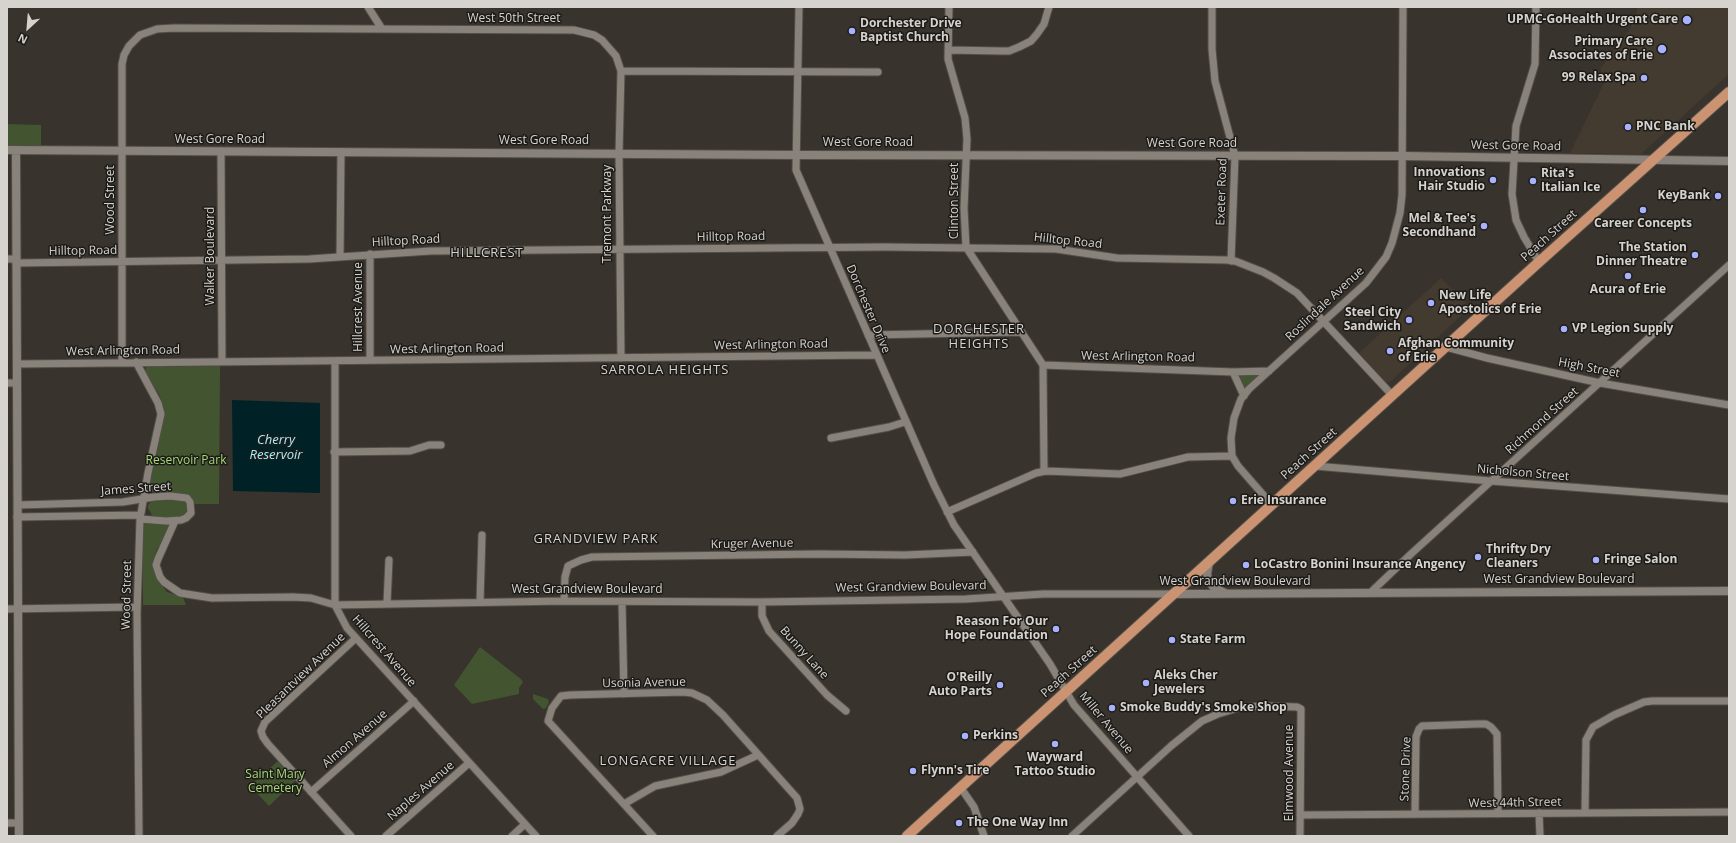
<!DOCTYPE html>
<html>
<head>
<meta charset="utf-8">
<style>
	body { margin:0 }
	#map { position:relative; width:1736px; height:843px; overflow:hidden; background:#38332c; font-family:"Open Sans",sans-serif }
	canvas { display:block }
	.frame { position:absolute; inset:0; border:8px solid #d6d3cf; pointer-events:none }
	.north { position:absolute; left:8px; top:8px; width:40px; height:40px; -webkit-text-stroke:3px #1d1b18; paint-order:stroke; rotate:206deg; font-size:11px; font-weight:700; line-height:16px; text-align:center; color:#d6d3cf }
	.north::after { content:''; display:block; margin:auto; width:14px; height:18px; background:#d6d3cf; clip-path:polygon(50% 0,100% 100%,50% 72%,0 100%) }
</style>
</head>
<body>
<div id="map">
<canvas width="1736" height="843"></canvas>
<div class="frame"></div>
<div class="north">N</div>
</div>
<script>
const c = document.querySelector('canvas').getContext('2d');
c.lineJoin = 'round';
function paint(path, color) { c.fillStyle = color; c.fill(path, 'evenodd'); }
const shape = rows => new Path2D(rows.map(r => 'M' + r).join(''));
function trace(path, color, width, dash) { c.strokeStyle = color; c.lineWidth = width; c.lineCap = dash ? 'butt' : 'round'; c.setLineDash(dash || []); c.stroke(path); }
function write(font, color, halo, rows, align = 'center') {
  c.font = font + ' "Open Sans",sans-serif'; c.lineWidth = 3; c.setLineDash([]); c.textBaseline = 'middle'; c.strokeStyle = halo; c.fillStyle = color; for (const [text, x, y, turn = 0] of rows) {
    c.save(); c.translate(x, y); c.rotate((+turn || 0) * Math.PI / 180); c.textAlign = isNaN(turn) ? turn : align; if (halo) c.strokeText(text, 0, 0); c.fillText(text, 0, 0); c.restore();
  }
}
paint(shape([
	[1638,7,1729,7,1729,74,1641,154,1570,153,1604,83,1601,80,1601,68,1630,29],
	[1441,278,1470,307,1390,382,1386,382,1359,353]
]), '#433b2f');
paint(shape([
	[7,124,41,125,41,146,7,145],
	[220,366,219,504,195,504,187,494,156,493,150,490,148,487,163,421,164,409,159,394,145,372,146,367],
	[1238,374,1259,375,1244,389],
	[159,499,182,499,188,506,188,513,183,516,171,518,158,518,152,515,148,508,148,505,153,500],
	[145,524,167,524,169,527,164,540,157,549,153,567,159,581,167,592,183,597,186,605,143,605,143,526],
	[480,647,521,679,523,682,519,688,519,694,472,704,454,685],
	[533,694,548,699,549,702,546,708,543,709,533,699],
	[278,761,296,780,269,806,250,786]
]), '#425530');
paint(shape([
	[232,400,320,403,320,493,233,491]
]), '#002227');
const minor = shape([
	[368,7,382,29],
	[799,7,796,170,934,485,954,525,1050,664,1074,705,1189,836],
	[949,7,948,59,965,118,967,139,964,208,966,247,1043,365,1044,471],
	[1212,7,1212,49,1215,81,1235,156,1231,261],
	[1536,7,1535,64,1516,126,1512,194,1516,220,1524,237,1539,262],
	[948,50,1001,51,1009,51,1019,47,1031,41,1037,34,1044,24,1049,7],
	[621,71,878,72],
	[221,152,222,361],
	[370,254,370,360],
	[340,257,341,152],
	[7,259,16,259],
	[16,263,309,259,430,251,884,247,1056,249,1117,258,1227,260,1235,261,1263,272,1274,278,1297,293,1392,395],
	[868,335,1021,332],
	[1446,347,1487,358,1600,383,1729,405],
	[335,361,335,605,347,628,536,836],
	[136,362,158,403,161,414,148,473,140,519,137,614,139,836],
	[122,363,122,64,124,55,129,46,140,35,157,29,174,28,574,30,594,35,602,40,616,56,621,71,619,154,621,358],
	[17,364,876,355],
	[1043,365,1233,372,1269,371],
	[1233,372,1244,396],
	[7,383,17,383],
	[831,438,889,427,905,422],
	[334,452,410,451,429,445,441,445],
	[1232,456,1231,438,1234,418,1241,399,1249,389,1366,283,1386,257,1392,243,1400,213,1402,195,1403,7],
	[1315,466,1491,481,1729,499],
	[18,505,123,502,154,497,170,496,187,498,190,502,191,513,186,518,181,520,166,521,140,519],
	[947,512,1036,473,1046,471,1120,474,1188,457,1232,456,1238,466,1272,505],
	[17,517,140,515],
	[175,521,158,559,156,565,160,577,164,582,180,593,212,598,293,597,311,598,335,605,564,601,759,602,966,599,1043,594,1174,594],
	[1370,593,1412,553,1729,265],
	[564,601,565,577,568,566,581,560,592,557,819,554,905,555,973,552],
	[480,602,482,535],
	[622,602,624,694],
	[762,602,762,616,769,631,827,695,846,711],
	[387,603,389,560],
	[7,609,137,607],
	[961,788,974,807,984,836],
	[311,792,414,701],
	[624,804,655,786,721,772,758,755],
	[1539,813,1540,836],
	[1585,813,1586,740,1593,727,1614,715,1644,702,1652,701,1729,701],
	[1415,814,1416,737,1419,729,1422,726,1477,724,1486,724,1491,727,1497,734,1498,814],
	[1300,815,1729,812],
	[7,823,19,823],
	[351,836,268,744,263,737,261,731,265,722,356,638],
	[386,836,469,763],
	[512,836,525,824],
	[653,836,548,721,552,708,561,696,570,695,683,692,692,693,707,700,723,715,797,798,800,809,798,814,792,823,777,836],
	[1072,836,1171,746,1202,721,1218,714,1241,707,1267,706,1297,707,1301,709,1300,836]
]);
const tertiary = shape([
	[7,150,796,155,1402,156,1729,161],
	[16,150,19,836],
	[1209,562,1207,574,1208,579,1214,588,1225,593],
	[1174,594,1729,591]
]);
const primary = shape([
	[907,836,1539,262,1729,92]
]);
trace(minor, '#524f48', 9);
trace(tertiary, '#524f48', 10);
trace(primary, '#524f48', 12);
trace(minor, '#88827a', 7);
trace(tertiary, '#88827a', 8);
trace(primary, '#cc9372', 10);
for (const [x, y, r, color] of [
	[1687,20,5,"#a7b1fc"],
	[852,31,4,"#a7b1fc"],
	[1662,49,5,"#a7b1fc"],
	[1644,78,4,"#a7b1fc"],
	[1628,127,4,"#a7b1fc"],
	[1493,180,4,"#a7b1fc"],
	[1533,181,4,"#a7b1fc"],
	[1718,196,4,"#a7b1fc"],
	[1643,210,4,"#a7b1fc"],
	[1484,226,4,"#a7b1fc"],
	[1695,255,4,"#a7b1fc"],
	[1628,276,4,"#a7b1fc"],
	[1431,303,4,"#a7b1fc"],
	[1409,320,4,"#a7b1fc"],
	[1564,329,4,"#a7b1fc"],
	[1390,351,4,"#a7b1fc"],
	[1233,501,4,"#a7b1fc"],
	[1478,557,4,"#a7b1fc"],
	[1596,560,4,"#a7b1fc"],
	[1246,565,4,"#a7b1fc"],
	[1056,629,4,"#a7b1fc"],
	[1172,640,4,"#a7b1fc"],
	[1146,683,4,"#a7b1fc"],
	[1000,685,4,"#a7b1fc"],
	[1112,708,4,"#a7b1fc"],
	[965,736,4,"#a7b1fc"],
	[1055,744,4,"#a7b1fc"],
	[913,771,4,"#a7b1fc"],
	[959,823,4,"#a7b1fc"]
]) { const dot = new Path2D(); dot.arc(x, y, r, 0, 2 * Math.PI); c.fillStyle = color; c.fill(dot); trace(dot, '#1d1b18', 1.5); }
write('12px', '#d6d3cf', '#1d1b18', [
	["West 50th Street",514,19],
	["West Gore Road",220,140],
	["West Gore Road",544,141],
	["West Gore Road",868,143],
	["West Gore Road",1192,144],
	["West Gore Road",1516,146,1],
	["Exeter Road",1222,192,-88],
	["Wood Street",111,200,-90],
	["Clinton Street",955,201,-90],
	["Tremont Parkway",608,214,-90],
	["Peach Street",1549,236,-42],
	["Hilltop Road",731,237,-1],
	["Hilltop Road",406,241,-3],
	["Hilltop Road",1068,241,6],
	["Hilltop Road",83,251,-1],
	["Walker Boulevard",211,256,-90],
	["Roslindale Avenue",1325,304,-43],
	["Hillcrest Avenue",359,307,-90],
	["Dorchester Drive",868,309,67],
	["West Arlington Road",771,345,-1],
	["West Arlington Road",447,349,-1],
	["West Arlington Road",123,351,-1],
	["West Arlington Road",1138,357,1],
	["High Street",1589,368,11],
	["Richmond Street",1542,421,-42],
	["Peach Street",1309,454,-42],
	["Nicholson Street",1523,473,5],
	["James Street",136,489,-4],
	["Kruger Avenue",752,544,-1],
	["West Grandview Boulevard",1559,580],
	["West Grandview Boulevard",1235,582],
	["West Grandview Boulevard",911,587,-1],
	["West Grandview Boulevard",587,590],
	["Wood Street",127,595,-89],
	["Hillcrest Avenue",384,651,49],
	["Bunny Lane",804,653,48],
	["Peach Street",1069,672,-42],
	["Pleasantview Avenue",301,676,-44],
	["Usonia Avenue",644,683,-1],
	["Miller Avenue",1106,723,50],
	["Almon Avenue",355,739,-41],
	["Stone Drive",1406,769,-88],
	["Elmwood Avenue",1290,773,-90],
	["Naples Avenue",421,791,-41],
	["West 44th Street",1515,803,-1]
]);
write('bold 12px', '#d6d3cf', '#1d1b18', [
	["UPMC-GoHealth Urgent Care",1678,20,"right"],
	["Dorchester Drive",860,24],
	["Baptist Church",860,38],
	["Primary Care",1653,42,"right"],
	["Associates of Erie",1653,56,"right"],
	["99 Relax Spa",1636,78,"right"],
	["PNC Bank",1636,127],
	["Innovations",1485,173,"right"],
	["Hair Studio",1485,187,"right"],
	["Rita's",1541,174],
	["Italian Ice",1541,188],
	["KeyBank",1710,196,"right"],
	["Mel & Tee's",1476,219,"right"],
	["Secondhand",1476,233,"right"],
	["Career Concepts",1643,224,"center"],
	["The Station",1687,248,"right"],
	["Dinner Theatre",1687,262,"right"],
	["Acura of Erie",1628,290,"center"],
	["New Life",1439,296],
	["Apostolics of Erie",1439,310],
	["Steel City",1401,313,"right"],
	["Sandwich",1401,327,"right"],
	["VP Legion Supply",1572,329],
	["Afghan Community",1398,344],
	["of Erie",1398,358],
	["Erie Insurance",1241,501],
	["Thrifty Dry",1486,550],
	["Cleaners",1486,564],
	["Fringe Salon",1604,560],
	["LoCastro Bonini Insurance Angency",1254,565],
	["Reason For Our",1048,622,"right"],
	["Hope Foundation",1048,636,"right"],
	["State Farm",1180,640],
	["Aleks Cher",1154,676],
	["Jewelers",1154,690],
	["O'Reilly",992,678,"right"],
	["Auto Parts",992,692,"right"],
	["Smoke Buddy's Smoke Shop",1120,708],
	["Perkins",973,736],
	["Wayward",1055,758,"center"],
	["Tattoo Studio",1055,772,"center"],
	["Flynn's Tire",921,771],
	["The One Way Inn",967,823]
], 'left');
write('12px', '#a7d879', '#1d1b18', [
	["Reservoir Park",186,461],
	["Saint Mary",275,775],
	["Cemetery",275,789]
]);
c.letterSpacing = '1px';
write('13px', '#d6d3cf', '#1d1b18', [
	["HILLCREST",487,253],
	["DORCHESTER",979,329],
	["HEIGHTS",979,344],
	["SARROLA HEIGHTS",665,370],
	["GRANDVIEW PARK",596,539],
	["LONGACRE VILLAGE",668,761]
]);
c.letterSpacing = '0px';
write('italic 13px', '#9ff0fe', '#1d1b18', [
	["Cherry",276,440],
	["Reservoir",276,455]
]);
</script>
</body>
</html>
